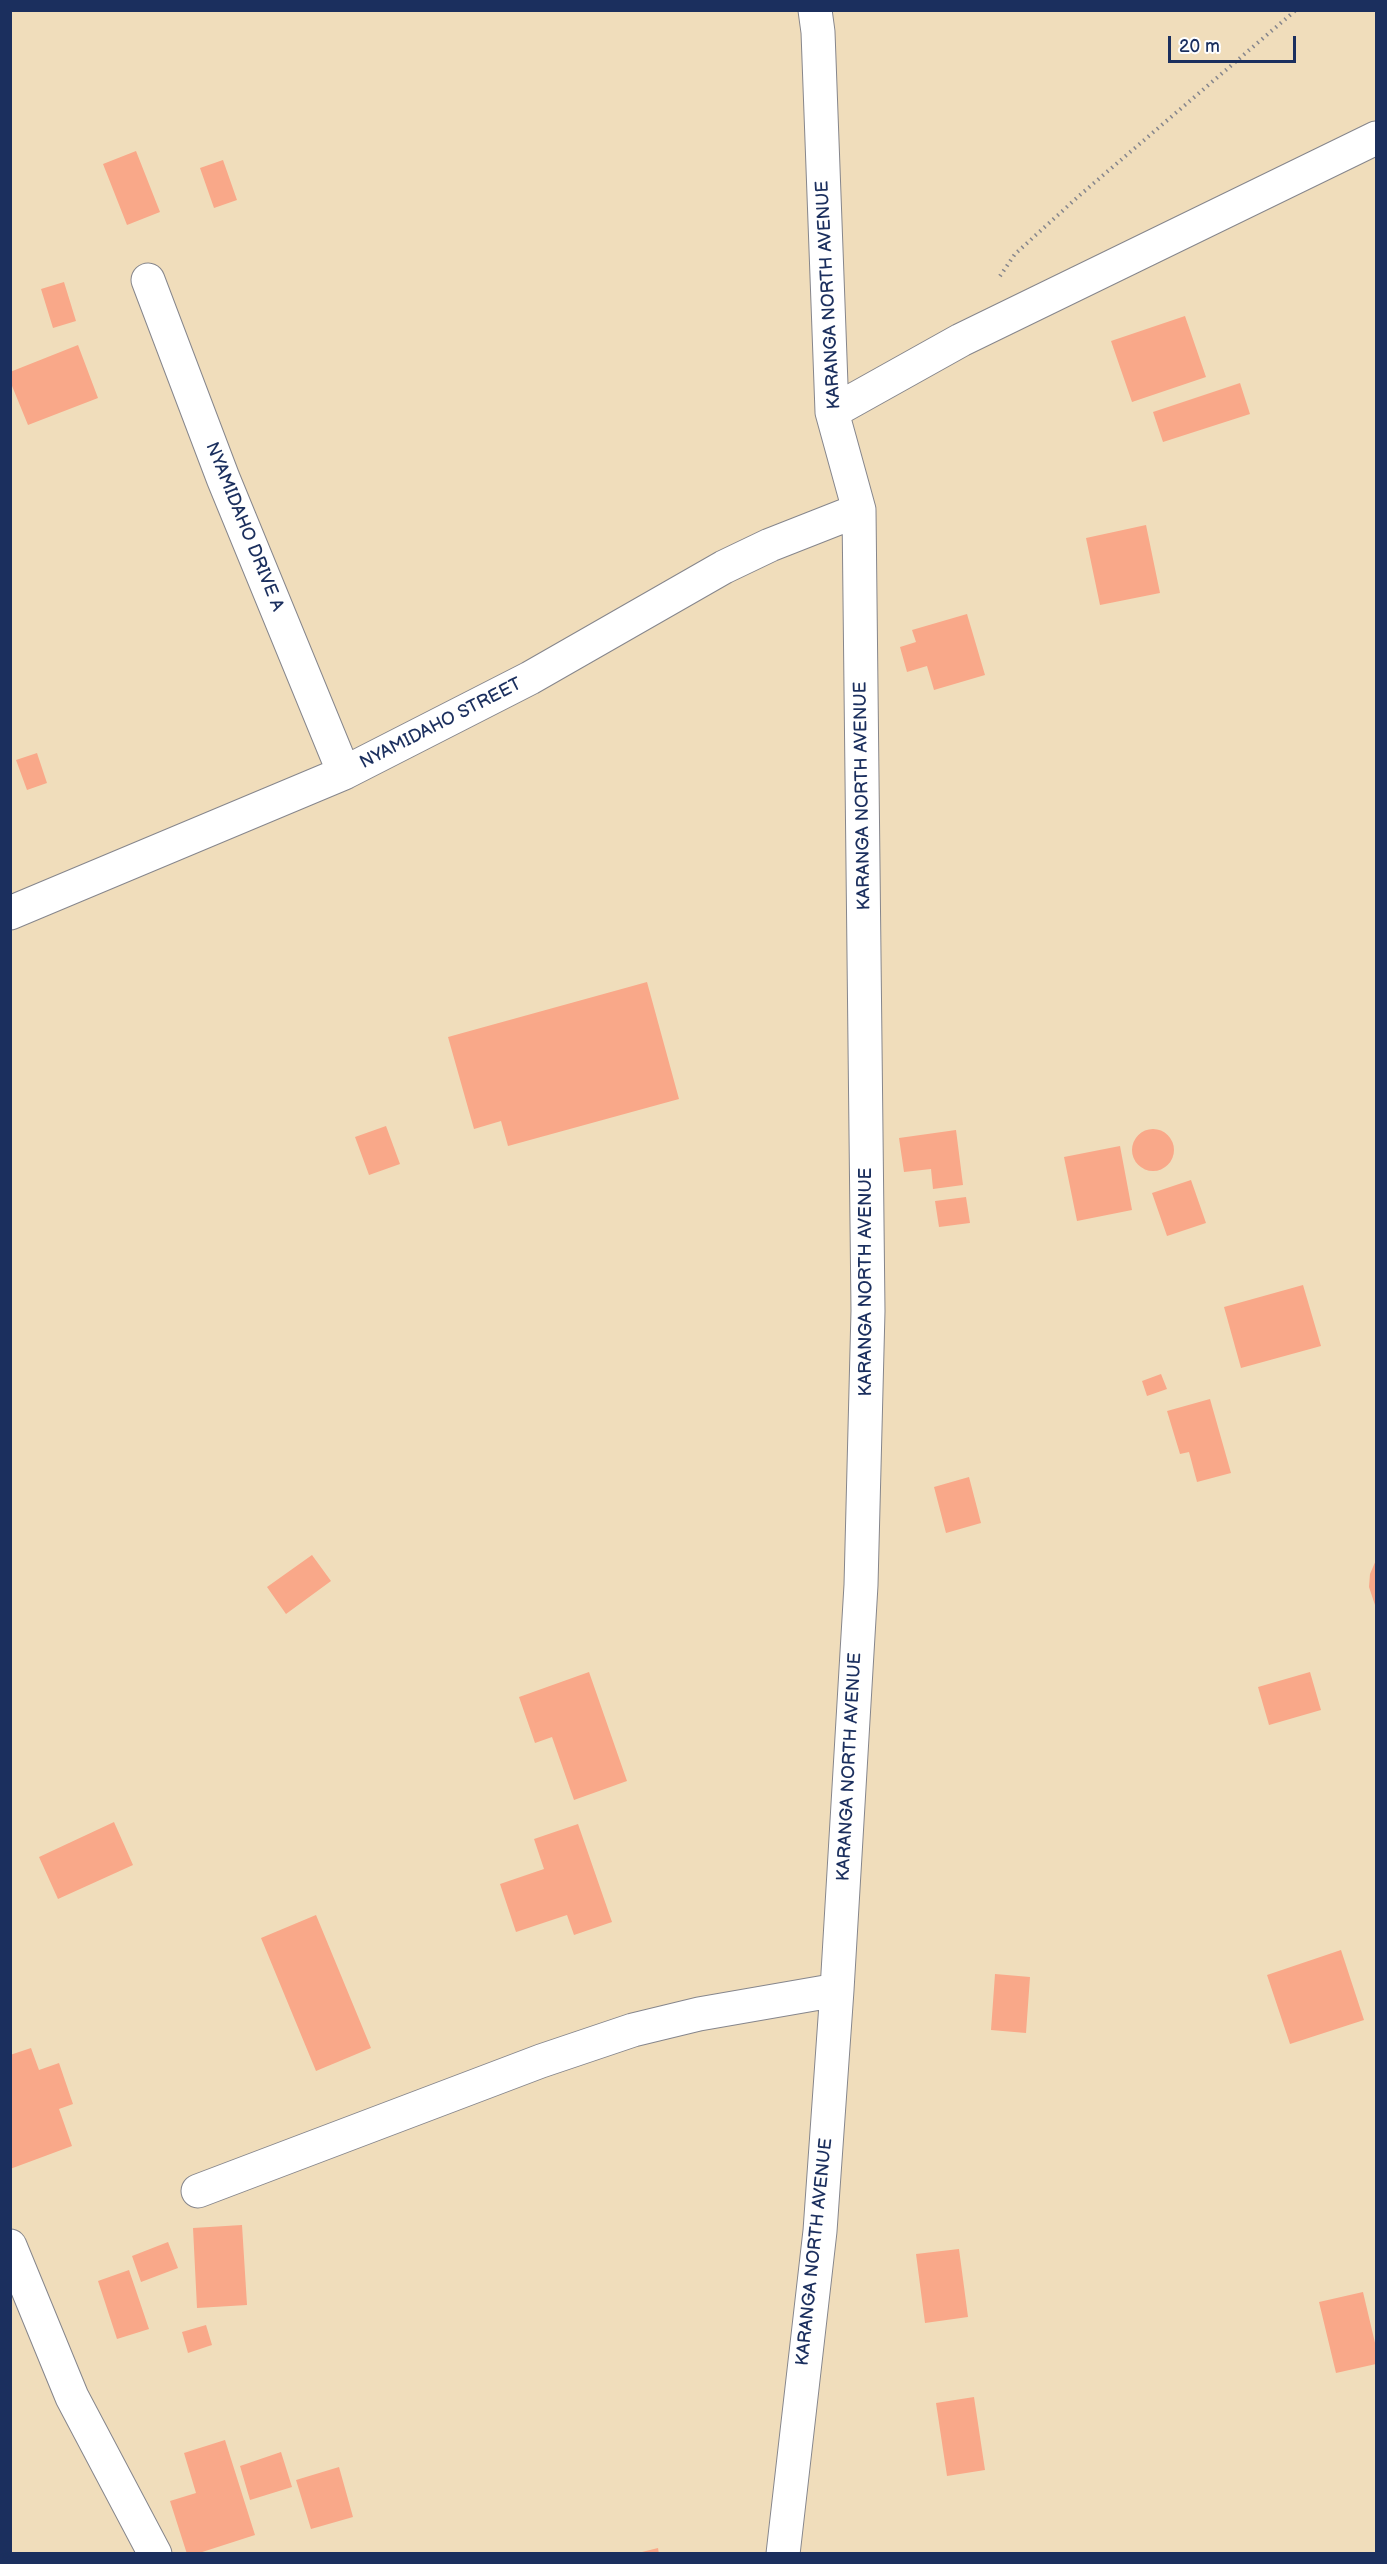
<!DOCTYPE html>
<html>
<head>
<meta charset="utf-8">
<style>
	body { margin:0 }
	#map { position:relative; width:1387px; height:2564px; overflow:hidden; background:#f0ddbb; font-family:"Balsamiq Sans",sans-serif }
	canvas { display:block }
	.frame { position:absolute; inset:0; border:12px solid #1b2f5e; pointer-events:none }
	.scale { position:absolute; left:1168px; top:36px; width:128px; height:27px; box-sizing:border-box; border:3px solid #1b2f5e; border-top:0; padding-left:8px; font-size:18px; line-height:21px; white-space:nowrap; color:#1b2f5e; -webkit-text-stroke:4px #fff; paint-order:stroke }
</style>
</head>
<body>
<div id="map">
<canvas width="1387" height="2564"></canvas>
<div class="frame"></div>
<div class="scale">20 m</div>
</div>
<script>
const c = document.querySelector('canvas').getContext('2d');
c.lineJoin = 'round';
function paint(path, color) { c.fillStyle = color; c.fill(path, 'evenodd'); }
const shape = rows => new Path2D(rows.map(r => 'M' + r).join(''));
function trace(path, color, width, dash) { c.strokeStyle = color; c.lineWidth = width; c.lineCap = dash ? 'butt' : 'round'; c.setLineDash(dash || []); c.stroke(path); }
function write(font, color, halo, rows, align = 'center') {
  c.font = font + ' "Balsamiq Sans",sans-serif'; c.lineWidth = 6; c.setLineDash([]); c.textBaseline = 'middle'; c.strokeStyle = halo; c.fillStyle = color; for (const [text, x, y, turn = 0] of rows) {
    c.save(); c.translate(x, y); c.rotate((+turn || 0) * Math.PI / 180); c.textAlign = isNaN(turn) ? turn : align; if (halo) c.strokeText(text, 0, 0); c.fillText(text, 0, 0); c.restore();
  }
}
paint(shape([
	[136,151,160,212,127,225,103,164],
	[223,160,237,200,214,208,200,168],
	[64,282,76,321,53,328,41,289],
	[1185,316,1206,377,1132,402,1111,341],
	[78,345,98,398,28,425,10,381,10,372],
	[1240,383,1250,414,1163,442,1153,412],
	[1146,525,1160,593,1100,605,1086,538],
	[967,614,985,675,934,690,927,666,907,672,900,647,916,642,912,630],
	[37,753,47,783,27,790,16,760],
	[647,982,679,1099,508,1146,501,1121,474,1129,448,1037],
	[386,1126,400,1164,369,1175,355,1137],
	'1132 1150a21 21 0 1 1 42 0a21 21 0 1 1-42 0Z',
	[956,1130,963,1185,933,1189,931,1169,904,1172,899,1138],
	[1120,1146,1132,1210,1077,1221,1064,1157],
	[1191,1180,1206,1223,1167,1236,1152,1193],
	[966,1197,970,1223,939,1227,935,1201],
	[1303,1285,1321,1346,1241,1368,1224,1307],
	[1161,1374,1167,1389,1147,1396,1142,1381],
	[1210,1399,1231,1473,1197,1482,1189,1452,1180,1454,1167,1411],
	[969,1477,981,1523,946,1533,934,1487],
	[312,1555,331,1581,286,1614,267,1587],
	[1376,1560,1376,1608,1369,1587,1370,1574],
	[589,1672,627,1781,574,1800,552,1737,535,1743,519,1697],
	[1310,1672,1321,1710,1269,1725,1258,1687],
	[114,1822,133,1865,58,1899,39,1857],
	[578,1824,612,1922,574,1935,567,1915,516,1932,500,1884,544,1869,534,1839],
	[316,1915,371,2048,316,2071,261,1938],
	[1341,1950,1364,2020,1290,2044,1267,1975],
	[995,1974,1030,1977,1026,2033,991,2030],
	[31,2048,39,2070,59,2063,73,2104,59,2109,72,2146,10,2169,10,2055],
	[242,2225,247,2305,197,2308,193,2228],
	[168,2242,178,2268,141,2282,132,2256],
	[959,2249,968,2317,925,2323,916,2254],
	[129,2270,149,2329,117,2339,98,2281],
	[1363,2292,1376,2347,1376,2364,1336,2373,1319,2302],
	[206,2325,212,2345,188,2353,182,2332],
	[974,2397,985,2470,947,2476,936,2403],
	[225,2440,255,2535,196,2554,187,2554,170,2501,196,2493,184,2453],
	[281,2452,292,2487,250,2500,240,2466],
	[339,2467,353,2517,311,2529,296,2480],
	[658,2548,659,2554,638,2554,638,2553]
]), '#f9a889');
const minor = shape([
	[148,280,223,478,344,773],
	[832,412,961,340,1376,138],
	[10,913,344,773,530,678,724,567,770,545,859,510],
	[198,2191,541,2061,633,2030,699,2014,837,1990],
	[10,2246,72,2397,155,2554],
	[783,2554,820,2231,837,1990,861,1585,868,1311,859,510,832,412,818,32,815,10]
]);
trace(minor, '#86868c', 35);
trace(shape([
	[1000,276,1015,254,1080,195,1296,10]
]), '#86868c', 4, [1.5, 4.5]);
trace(minor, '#fff', 33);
write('18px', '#1b2f5e', '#fff', [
	["KARANGA NORTH AVENUE",829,295,-93],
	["NYAMIDAHO DRIVE A",244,527,68],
	["NYAMIDAHO STREET",441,724,-27],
	["KARANGA NORTH AVENUE",863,796,-91],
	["KARANGA NORTH AVENUE",866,1282,-90],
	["KARANGA NORTH AVENUE",850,1767,-87],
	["KARANGA NORTH AVENUE",815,2252,-84]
]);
</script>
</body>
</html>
